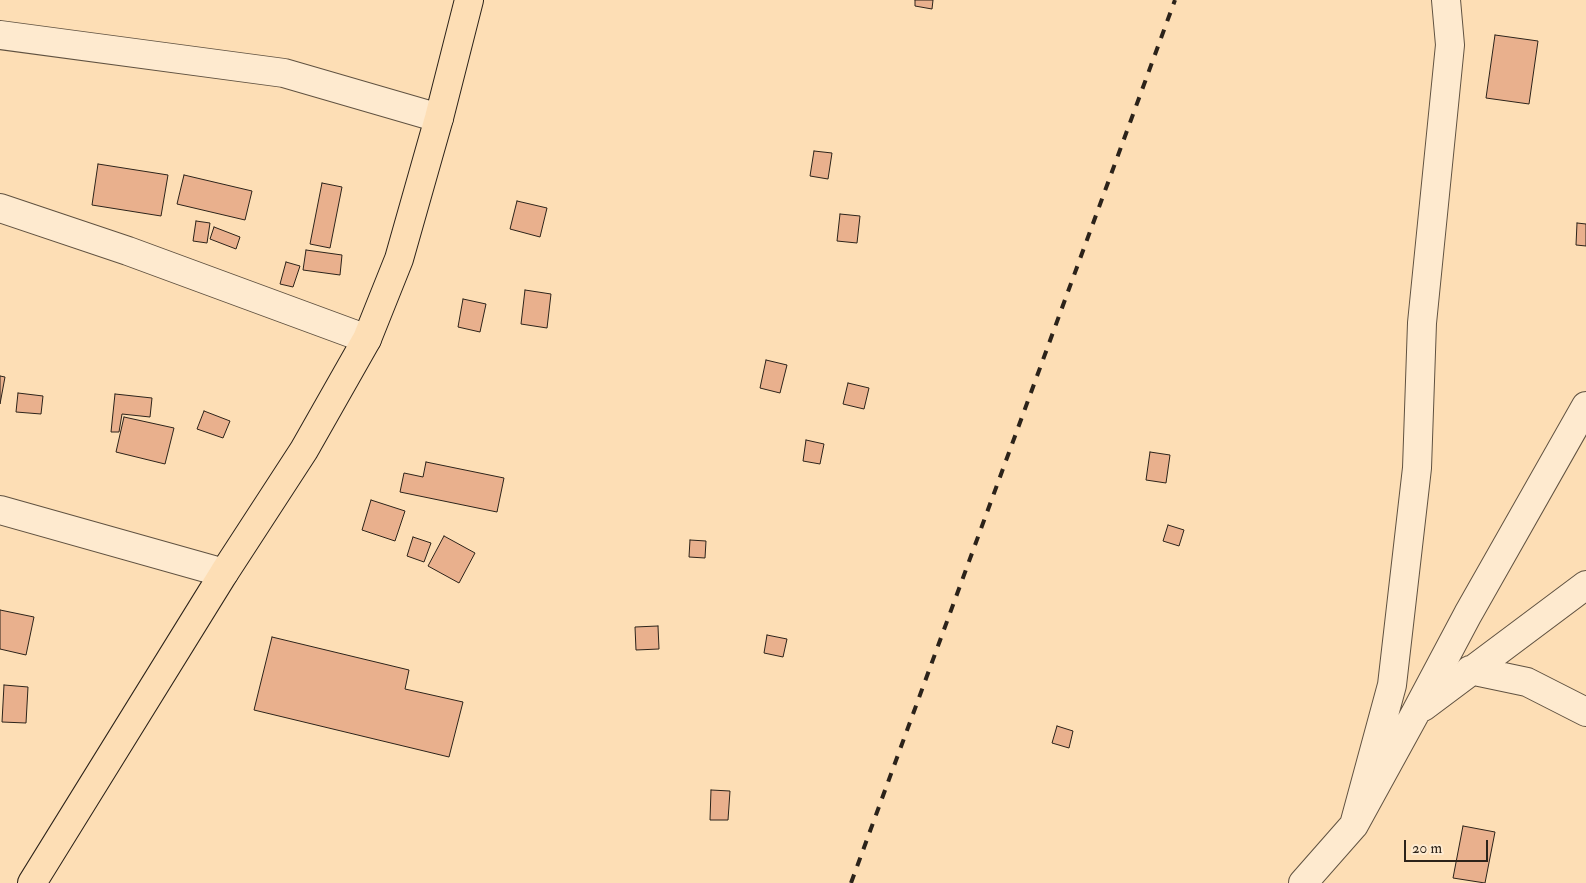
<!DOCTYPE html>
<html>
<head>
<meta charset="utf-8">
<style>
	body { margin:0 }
	#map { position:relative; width:1586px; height:883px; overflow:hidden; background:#fddeb5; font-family:"IM FELL Double Pica",serif }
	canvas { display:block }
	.scale { position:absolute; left:1404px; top:840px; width:84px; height:22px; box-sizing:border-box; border:2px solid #2c231a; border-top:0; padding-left:6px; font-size:15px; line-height:18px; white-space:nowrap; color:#2c231a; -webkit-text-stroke:4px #feeacf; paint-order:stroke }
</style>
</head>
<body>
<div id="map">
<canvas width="1586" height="883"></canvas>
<div class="scale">20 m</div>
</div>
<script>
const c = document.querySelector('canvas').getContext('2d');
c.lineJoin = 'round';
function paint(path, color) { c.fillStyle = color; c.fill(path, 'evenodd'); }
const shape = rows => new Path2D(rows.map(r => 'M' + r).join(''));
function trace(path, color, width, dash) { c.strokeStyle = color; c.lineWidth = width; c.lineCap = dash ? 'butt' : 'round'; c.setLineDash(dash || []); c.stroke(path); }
const building = shape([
	[915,0,933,0,932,9,915,6,915,0],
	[1495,35,1538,41,1529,104,1486,98,1495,35],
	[814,151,832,153,828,179,810,176,814,151],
	[98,164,168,175,161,216,92,205,98,164],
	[184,175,252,191,245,220,177,204,184,175],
	[322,183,342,187,330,248,310,244,322,183],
	[517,201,547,208,540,237,510,229,517,201],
	[840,214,860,216,857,243,837,241,840,214],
	[196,221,210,223,207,243,193,241,196,221],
	[1577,223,1586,224,1586,246,1576,245,1577,223],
	[214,227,240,237,236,249,210,239,214,227],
	[306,250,342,255,340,275,303,270,306,250],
	[286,262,300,266,293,287,280,284,286,262],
	[525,290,551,294,547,328,521,324,525,290],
	[463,299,486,304,480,332,458,327,463,299],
	[766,360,787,365,780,393,760,388,766,360],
	[0,376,5,377,0,404,0,376],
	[848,383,869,388,864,409,843,404,848,383],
	[18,393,43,396,41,414,16,412,18,393],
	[115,394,152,398,150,417,122,414,119,432,111,432,115,394],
	[204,411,230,421,223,438,197,429,204,411],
	[124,417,174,428,165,464,116,452,124,417],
	[806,440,824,444,820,464,803,461,806,440],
	[1150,452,1170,455,1166,483,1146,480,1150,452],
	[426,462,504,478,497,512,400,492,404,473,423,477,426,462],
	[371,500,405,511,395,541,362,530,371,500],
	[1168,525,1184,530,1179,546,1163,541,1168,525],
	[444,536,475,553,459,583,428,566,444,536],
	[413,537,431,543,424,562,407,556,413,537],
	[690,540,706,541,705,558,689,557,690,540],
	[0,610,34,617,26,655,0,649,0,610],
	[658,626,659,649,636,650,635,627,658,626],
	[767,635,787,639,783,657,764,653,767,635],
	[272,637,409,670,405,689,463,702,449,757,254,710,272,637],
	[4,685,28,687,26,723,2,722,4,685],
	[1057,726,1073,731,1069,748,1052,743,1057,726],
	[711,790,730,791,728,820,710,820,711,790],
	[1463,826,1495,832,1485,883,1453,878,1463,826]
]);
paint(building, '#e9b08d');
trace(building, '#2c231a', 1);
const street = shape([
	[0,35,284,73,439,118],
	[0,208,128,251,367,339],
	[0,510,224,573],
	[1470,670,1527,682,1586,712],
	[1423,707,1586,585],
	[1354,825,1392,685,1417,468,1422,323,1450,45,1446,0],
	[1303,883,1354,825,1416,712,1468,614,1586,406]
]);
const primary = shape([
	[32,883,224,573,304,450,367,339,399,259,439,118,469,0]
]);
trace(street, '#605241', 30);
trace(primary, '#2c231a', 30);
trace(street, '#feeacf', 28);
trace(primary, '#fddeb5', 28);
trace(shape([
	[851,883,1175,0]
]), '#2c231a', 4, [9, 9]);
</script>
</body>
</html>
